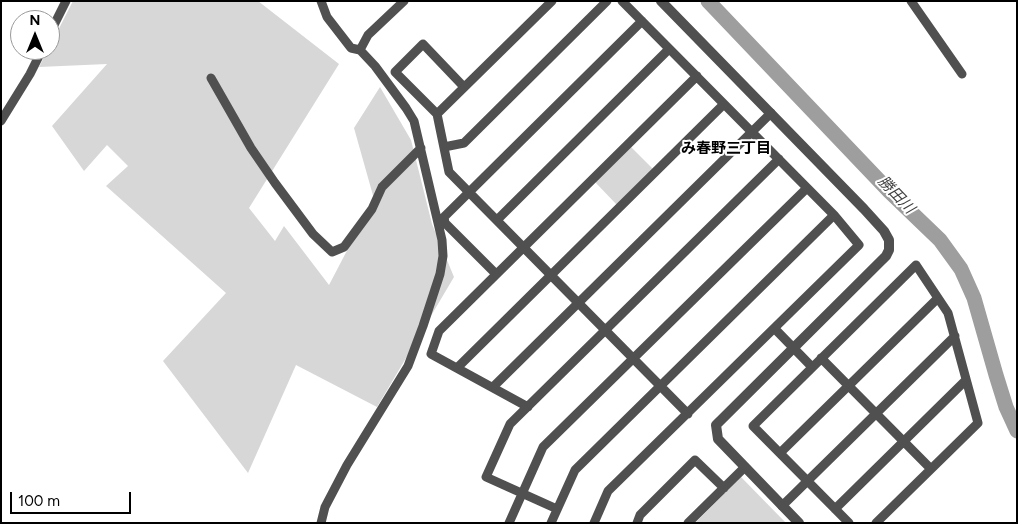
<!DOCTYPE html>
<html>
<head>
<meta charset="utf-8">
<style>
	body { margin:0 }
	#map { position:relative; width:1018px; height:524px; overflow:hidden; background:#fff; font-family:Figtree,sans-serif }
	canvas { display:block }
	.frame { position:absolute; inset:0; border:2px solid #000; pointer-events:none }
	.north { position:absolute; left:10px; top:10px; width:50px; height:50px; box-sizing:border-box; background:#fff; border:1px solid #999; border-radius:50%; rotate:0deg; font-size:14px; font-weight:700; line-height:20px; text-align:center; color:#000 }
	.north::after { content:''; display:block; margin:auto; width:18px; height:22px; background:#000; clip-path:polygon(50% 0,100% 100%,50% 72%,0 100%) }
	.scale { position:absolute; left:10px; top:492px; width:121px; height:22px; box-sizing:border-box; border:2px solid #000; border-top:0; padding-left:6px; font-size:15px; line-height:18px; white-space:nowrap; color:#000; -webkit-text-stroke:4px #fff; paint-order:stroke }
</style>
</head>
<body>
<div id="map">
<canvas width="1018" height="524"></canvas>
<div class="frame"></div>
<div class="north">N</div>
<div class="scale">100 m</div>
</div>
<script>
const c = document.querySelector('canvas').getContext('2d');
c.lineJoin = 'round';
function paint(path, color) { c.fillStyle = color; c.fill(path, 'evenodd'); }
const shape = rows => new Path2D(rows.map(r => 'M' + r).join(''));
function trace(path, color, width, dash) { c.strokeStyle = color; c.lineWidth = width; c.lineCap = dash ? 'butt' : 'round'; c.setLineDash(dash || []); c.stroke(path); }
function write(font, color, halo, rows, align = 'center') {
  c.font = font + ' Figtree,"Noto Sans JP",sans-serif'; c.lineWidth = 4; c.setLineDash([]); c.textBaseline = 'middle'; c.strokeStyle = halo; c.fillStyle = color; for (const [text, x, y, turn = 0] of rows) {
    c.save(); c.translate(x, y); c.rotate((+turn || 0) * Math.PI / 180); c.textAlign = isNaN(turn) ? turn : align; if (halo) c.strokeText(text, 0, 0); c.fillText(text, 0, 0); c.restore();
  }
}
paint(shape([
	[73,1,258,1,339,64,249,208,275,241,284,226,329,285,374,199,354,128,380,87,411,140,432,224,454,277,377,407,296,365,248,473,163,361,226,293,106,186,128,166,107,145,84,171,52,126,107,64,39,67,48,50,50,50,50,46],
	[631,147,654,170,617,205,595,182],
	[741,477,786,523,695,523]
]), '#d7d7d7');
trace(shape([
	[708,1,889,191,940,240,961,269,974,298,996,375,1006,407,1017,431]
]), '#9e9e9e', 15);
trace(shape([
	[321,1,327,17,351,48,360,50],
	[911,1,962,74],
	[50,33,66,1],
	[211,78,251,148,275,183,313,234,332,252,344,247,372,209,382,187,421,148],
	[464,87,423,44,395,72,437,114,449,172,688,414],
	[437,114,552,1],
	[1,121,30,74,42,50],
	[444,147,464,143,607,1],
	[497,220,669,49],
	[496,274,445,223,444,217,642,21],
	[775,329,812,367],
	[821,358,931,469],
	[457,368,724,104],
	[493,387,771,113],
	[528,407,431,354,439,331,697,76],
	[780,453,938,298],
	[782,506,955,336],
	[557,509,486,477,510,424,779,159],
	[835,509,966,380],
	[321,523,325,507,347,465,408,366,423,326,440,274,443,256,442,240,414,121,406,108,375,66,360,50,368,35,404,1],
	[509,523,543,447,807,188],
	[551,523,575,470,834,215],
	[594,523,608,491,859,245,834,215,622,1],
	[637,523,640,515,695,460,724,488],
	[688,523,745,467],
	[849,523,753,426,916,265,948,313,978,423,876,523]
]), '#505050', 9);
trace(shape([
	[661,1,864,209,884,231,889,240,889,250,886,256,716,425,718,439,799,523]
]), '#505050', 10);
write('bold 15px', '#000', '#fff', [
	["み春野三丁目",726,149]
]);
write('italic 15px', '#3f3f3f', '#fff', [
	["勝田川",896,195,46]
]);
</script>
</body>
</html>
